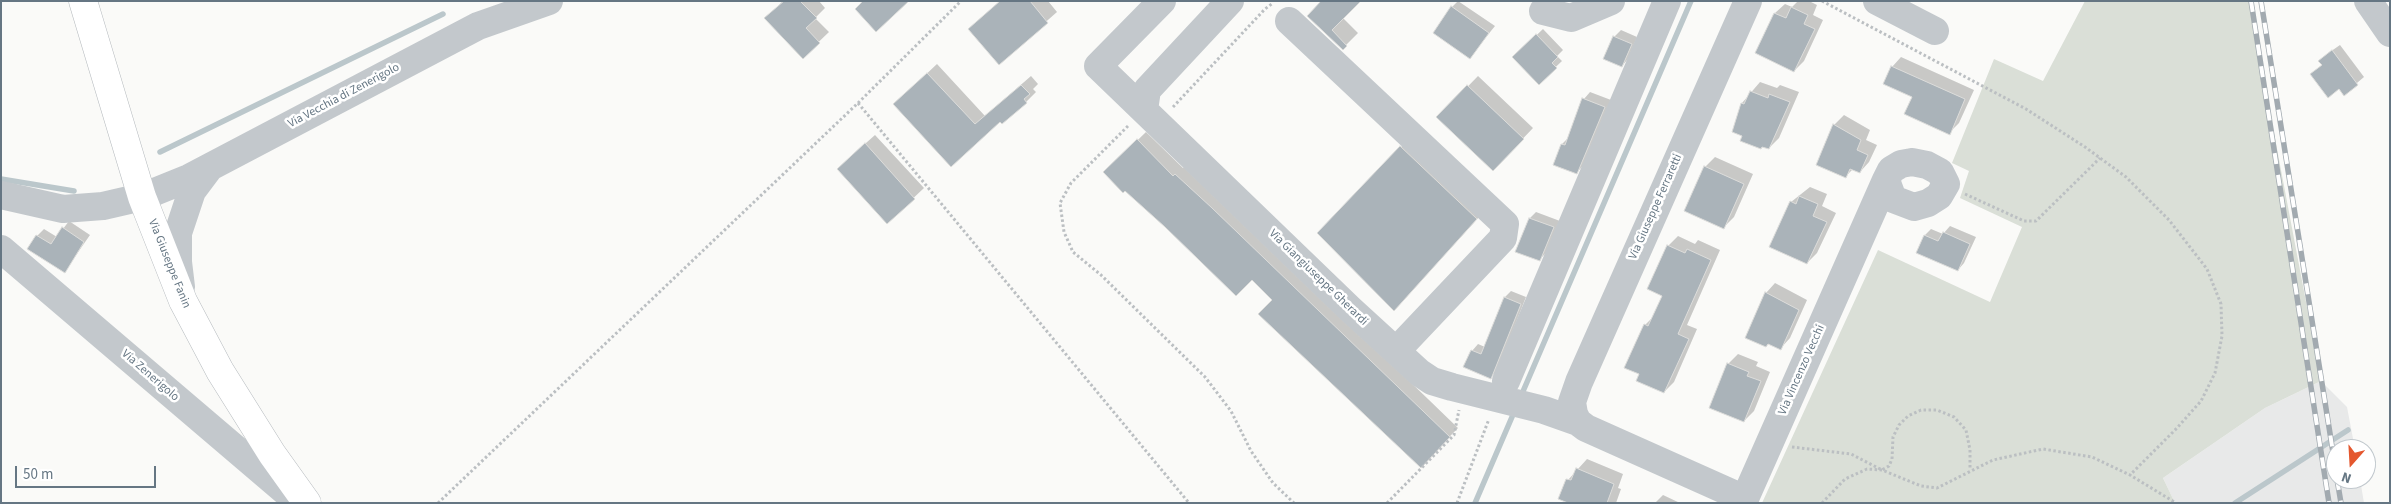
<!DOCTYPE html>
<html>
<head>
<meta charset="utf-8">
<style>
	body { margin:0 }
	#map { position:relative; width:2391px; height:504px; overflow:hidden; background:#fafaf8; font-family:"Source Sans 3",sans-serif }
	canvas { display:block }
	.frame { position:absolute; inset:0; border:2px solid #657683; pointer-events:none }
	.north { position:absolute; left:2326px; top:439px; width:50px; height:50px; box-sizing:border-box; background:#fff; border:1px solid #c1c8cd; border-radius:50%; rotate:199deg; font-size:14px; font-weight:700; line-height:20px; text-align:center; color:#657683 }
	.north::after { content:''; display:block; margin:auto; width:18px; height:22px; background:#e4572e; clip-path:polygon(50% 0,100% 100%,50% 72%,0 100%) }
	.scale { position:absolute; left:15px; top:466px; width:141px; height:22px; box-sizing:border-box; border:2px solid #657683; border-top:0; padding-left:6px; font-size:15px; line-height:18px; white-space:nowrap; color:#657683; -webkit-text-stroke:4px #fff; paint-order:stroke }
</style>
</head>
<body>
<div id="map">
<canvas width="2391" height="504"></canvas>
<div class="frame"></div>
<div class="north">N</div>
<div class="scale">50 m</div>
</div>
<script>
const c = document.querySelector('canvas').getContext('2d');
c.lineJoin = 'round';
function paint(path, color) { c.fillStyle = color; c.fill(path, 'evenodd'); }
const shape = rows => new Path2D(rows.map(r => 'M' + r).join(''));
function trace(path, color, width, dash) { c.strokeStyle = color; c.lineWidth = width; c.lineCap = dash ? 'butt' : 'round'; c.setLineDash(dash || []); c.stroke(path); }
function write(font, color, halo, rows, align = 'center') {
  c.font = font + ' "Source Sans 3",sans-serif'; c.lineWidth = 5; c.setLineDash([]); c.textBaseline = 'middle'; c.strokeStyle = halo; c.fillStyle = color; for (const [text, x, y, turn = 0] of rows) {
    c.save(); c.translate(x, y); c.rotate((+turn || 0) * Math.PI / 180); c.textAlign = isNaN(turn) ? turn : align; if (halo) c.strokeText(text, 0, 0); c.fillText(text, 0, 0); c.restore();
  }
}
paint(shape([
	[2321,381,2347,407,2355,449,2336,449,2336,479,2360,479,2364,503,2175,503,2163,478,2265,408]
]), '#e8e9e9');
paint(shape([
	[2085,1,2249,1,2321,381,2265,408,2163,478,2175,503,1762,503,1878,250,1990,302,2022,227,1960,198,1969,171,1952,163,1994,59,2043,81]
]), '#dadfd7');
paint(shape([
	[783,1,819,1,825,8,815,18,829,32,803,57,766,18],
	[1000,1,1048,1,1057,12,999,63,969,29],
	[1458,1,1495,26,1470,57,1452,7],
	[1798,1,1809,1,1817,5,1813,15,1823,20,1804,61,1794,71,1775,13,1785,4,1792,7],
	[1308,16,1343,18,1358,33,1343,48],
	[1543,29,1563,50,1557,56,1562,61,1539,83,1514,57],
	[1621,30,1637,37,1628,59,1622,66,1614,37],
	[2340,45,2364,77,2344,94,2340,88,2312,74,2323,64,2327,54],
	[1901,57,1974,90,1959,123,1949,133,1892,67],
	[937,64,985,116,1031,76,1038,84,1033,89,1036,92,1026,102,1002,123,1000,120,951,165,904,95],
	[1478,76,1533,128,1493,170,1438,117],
	[1760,82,1777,88,1780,85,1799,92,1779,138,1769,148,1734,131,1742,103],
	[1590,92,1611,100,1583,166,1576,173,1562,144,1569,137,1584,99],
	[1844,115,1870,130,1866,140,1877,145,1869,162,1860,172,1853,169,1846,176,1834,125],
	[1146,132,1183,168,1184,167,1221,199,1458,428,1420,467,1274,300,1252,279,1166,226,1105,172],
	[875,135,924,188,887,223,848,159],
	[1413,135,1489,206,1406,297,1401,147],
	[1715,157,1753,174,1734,217,1724,227,1705,167],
	[1810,187,1827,194,1822,206,1836,213,1817,253,1807,263,1791,202],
	[1536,212,1560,221,1546,253,1540,259,1530,218],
	[69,221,90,235,65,271,37,236,44,229,57,237],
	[1950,226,1976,237,1964,263,1958,270,1925,235,1931,229,1943,234],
	[1678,236,1695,244,1698,240,1720,250,1687,325,1697,329,1674,382,1664,392,1640,374,1645,325,1653,317,1663,295,1668,246],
	[1775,283,1807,300,1790,338,1781,348,1769,343,1766,293],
	[1511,291,1526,297,1497,371,1491,377,1472,351,1478,344,1485,347,1505,297],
	[1738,354,1758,362,1756,366,1770,372,1754,411,1744,421,1728,364],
	[1587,459,1623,474,1618,488,1621,489,1616,503,1570,503,1568,480],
	[1663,495,1680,503,1655,503]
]), '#0003');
trace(shape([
	[160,152,443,14],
	[1,179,74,191],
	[1521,396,1691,1],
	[1475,503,1515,410],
	[2235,503,2348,430]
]), '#bbc7cb', 5.5);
const building = shape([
	[784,1,800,1,817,18,806,28,820,43,803,59,764,18,784,1],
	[863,1,909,1,876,32,855,9,863,1],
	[1000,1,1030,1,1048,23,999,65,968,29,1000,1],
	[1321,1,1361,1,1332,30,1347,46,1343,50,1307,16,1321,1],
	[1451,6,1489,33,1470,59,1433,33,1451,6],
	[1791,7,1808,15,1804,24,1815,29,1794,72,1755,53,1774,13,1786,18,1791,7],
	[1536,34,1558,57,1552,63,1557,68,1539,85,1512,57,1536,34],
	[1613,36,1632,44,1622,67,1603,59,1613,36],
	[2332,50,2358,85,2344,96,2339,89,2328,98,2310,74,2322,65,2318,61,2332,50],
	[1891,66,1965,99,1950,135,1904,114,1912,97,1883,84,1891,66],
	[927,73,975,124,1021,85,1030,94,1024,99,1027,103,1002,124,1000,122,951,167,893,104,927,73],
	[1467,85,1524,139,1493,171,1436,117,1467,85],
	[1750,91,1768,98,1769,94,1790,102,1769,149,1762,147,1761,149,1740,141,1742,136,1732,132,1741,103,1744,104,1750,91],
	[1582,98,1605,107,1577,174,1553,165,1561,144,1565,145,1582,98],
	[1833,124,1861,140,1857,150,1868,155,1860,173,1850,169,1846,178,1816,165,1833,124],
	[1137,139,1173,176,1175,174,1212,208,1450,437,1421,468,1258,314,1272,300,1252,280,1236,296,1165,227,1125,191,1123,193,1103,172,1137,139],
	[865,143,915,199,887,224,837,169,865,143],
	[1400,146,1477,219,1394,311,1317,233,1400,146],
	[1704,166,1744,184,1724,229,1684,211,1704,166],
	[1799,196,1818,204,1813,216,1827,222,1807,264,1769,247,1790,201,1796,204,1799,196],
	[1529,218,1554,227,1540,261,1515,252,1529,218],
	[62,227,84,242,65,273,27,249,36,235,51,244,62,227],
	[1943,232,1970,244,1958,271,1916,253,1924,235,1938,241,1943,232],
	[1667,245,1685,253,1687,249,1711,260,1678,334,1689,339,1664,393,1636,381,1639,374,1624,368,1644,324,1648,326,1662,296,1647,289,1667,245],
	[1765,292,1799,310,1781,350,1768,344,1766,347,1745,338,1765,292],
	[1504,297,1521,304,1491,379,1463,367,1471,350,1481,354,1504,297],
	[1727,363,1749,372,1747,376,1761,381,1744,422,1709,408,1727,363],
	[1576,468,1614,484,1607,503,1568,503,1558,499,1566,479,1571,480,1576,468]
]);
paint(building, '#aab3b9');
trace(building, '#dcdcda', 1);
const major = shape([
	[83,1,142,197,183,301,220,371,272,454,307,503]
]);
trace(major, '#b5babe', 29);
trace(shape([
	[1822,1,2026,109,2085,147,2126,177,2169,220,2207,269,2221,304,2222,336,2215,373,2201,401,2177,428,2130,475],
	[858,103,961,1],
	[1173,107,1265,9,1273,3],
	[1128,126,1071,183,1060,203,1064,232,1073,252,1101,275,1205,377,1231,411,1251,451,1273,483,1294,503],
	[1965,194,2024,221,2036,221,2100,158],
	[1792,447,1851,454,1882,470,1889,466,1892,459,1893,437,1899,425,1908,416,1921,410,1937,410,1954,417,1966,430,1970,450,1970,470],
	[438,503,858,103,1189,503],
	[1387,503,1454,435,1459,410],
	[1457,503,1489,419],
	[1822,503,1845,479,1867,469,1882,470,1921,486,1937,488,1993,460,2043,449,2092,457,2130,475,2176,503]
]), '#bbbfc2', 3, [2.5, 2.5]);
trace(shape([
	[1162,1,1098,66,1350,309,1420,373,1432,381,1452,387,1544,410,1578,422],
	[1877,1,1935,31],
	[2368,1,2390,33],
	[1543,11,1571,18,1611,1],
	[1289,21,1505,224,1503,238,1396,351],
	[1144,110,1147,90,1230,1],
	[1912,162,1927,165,1940,172,1946,184,1939,196,1928,203,1914,207,1893,199,1886,180,1891,170,1901,164,1912,162],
	[1,195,63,209,103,206,142,197,189,178,478,26,549,1],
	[1,249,299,503],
	[181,287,178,262,178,233,192,191,210,167],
	[1506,381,1667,1],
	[1745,499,1586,428,1578,422,1574,414,1572,402,1579,382,1748,1],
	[1743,503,1886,180]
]), '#c3c8cc', 28);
trace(major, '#fff', 28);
const rail = shape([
	[2251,1,2329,503],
	[2261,1,2336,471],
	[2337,479,2341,503]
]);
trace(rail, '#a2aab0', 5.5);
trace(rail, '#fff', 4, [11]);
write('12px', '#657683', '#fff', [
	["Via Vecchia di Zenerigolo",344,96,-28],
	["Via Giuseppe Ferraretti",1656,207,-66],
	["Via Giuseppe Fanin",169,264,68],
	["Via Giangiuseppe Gherardi",1318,278,44],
	["Via Vincenzo Vecchi",1802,370,-66],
	["Via Zenerigolo",150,376,41]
]);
</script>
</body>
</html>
